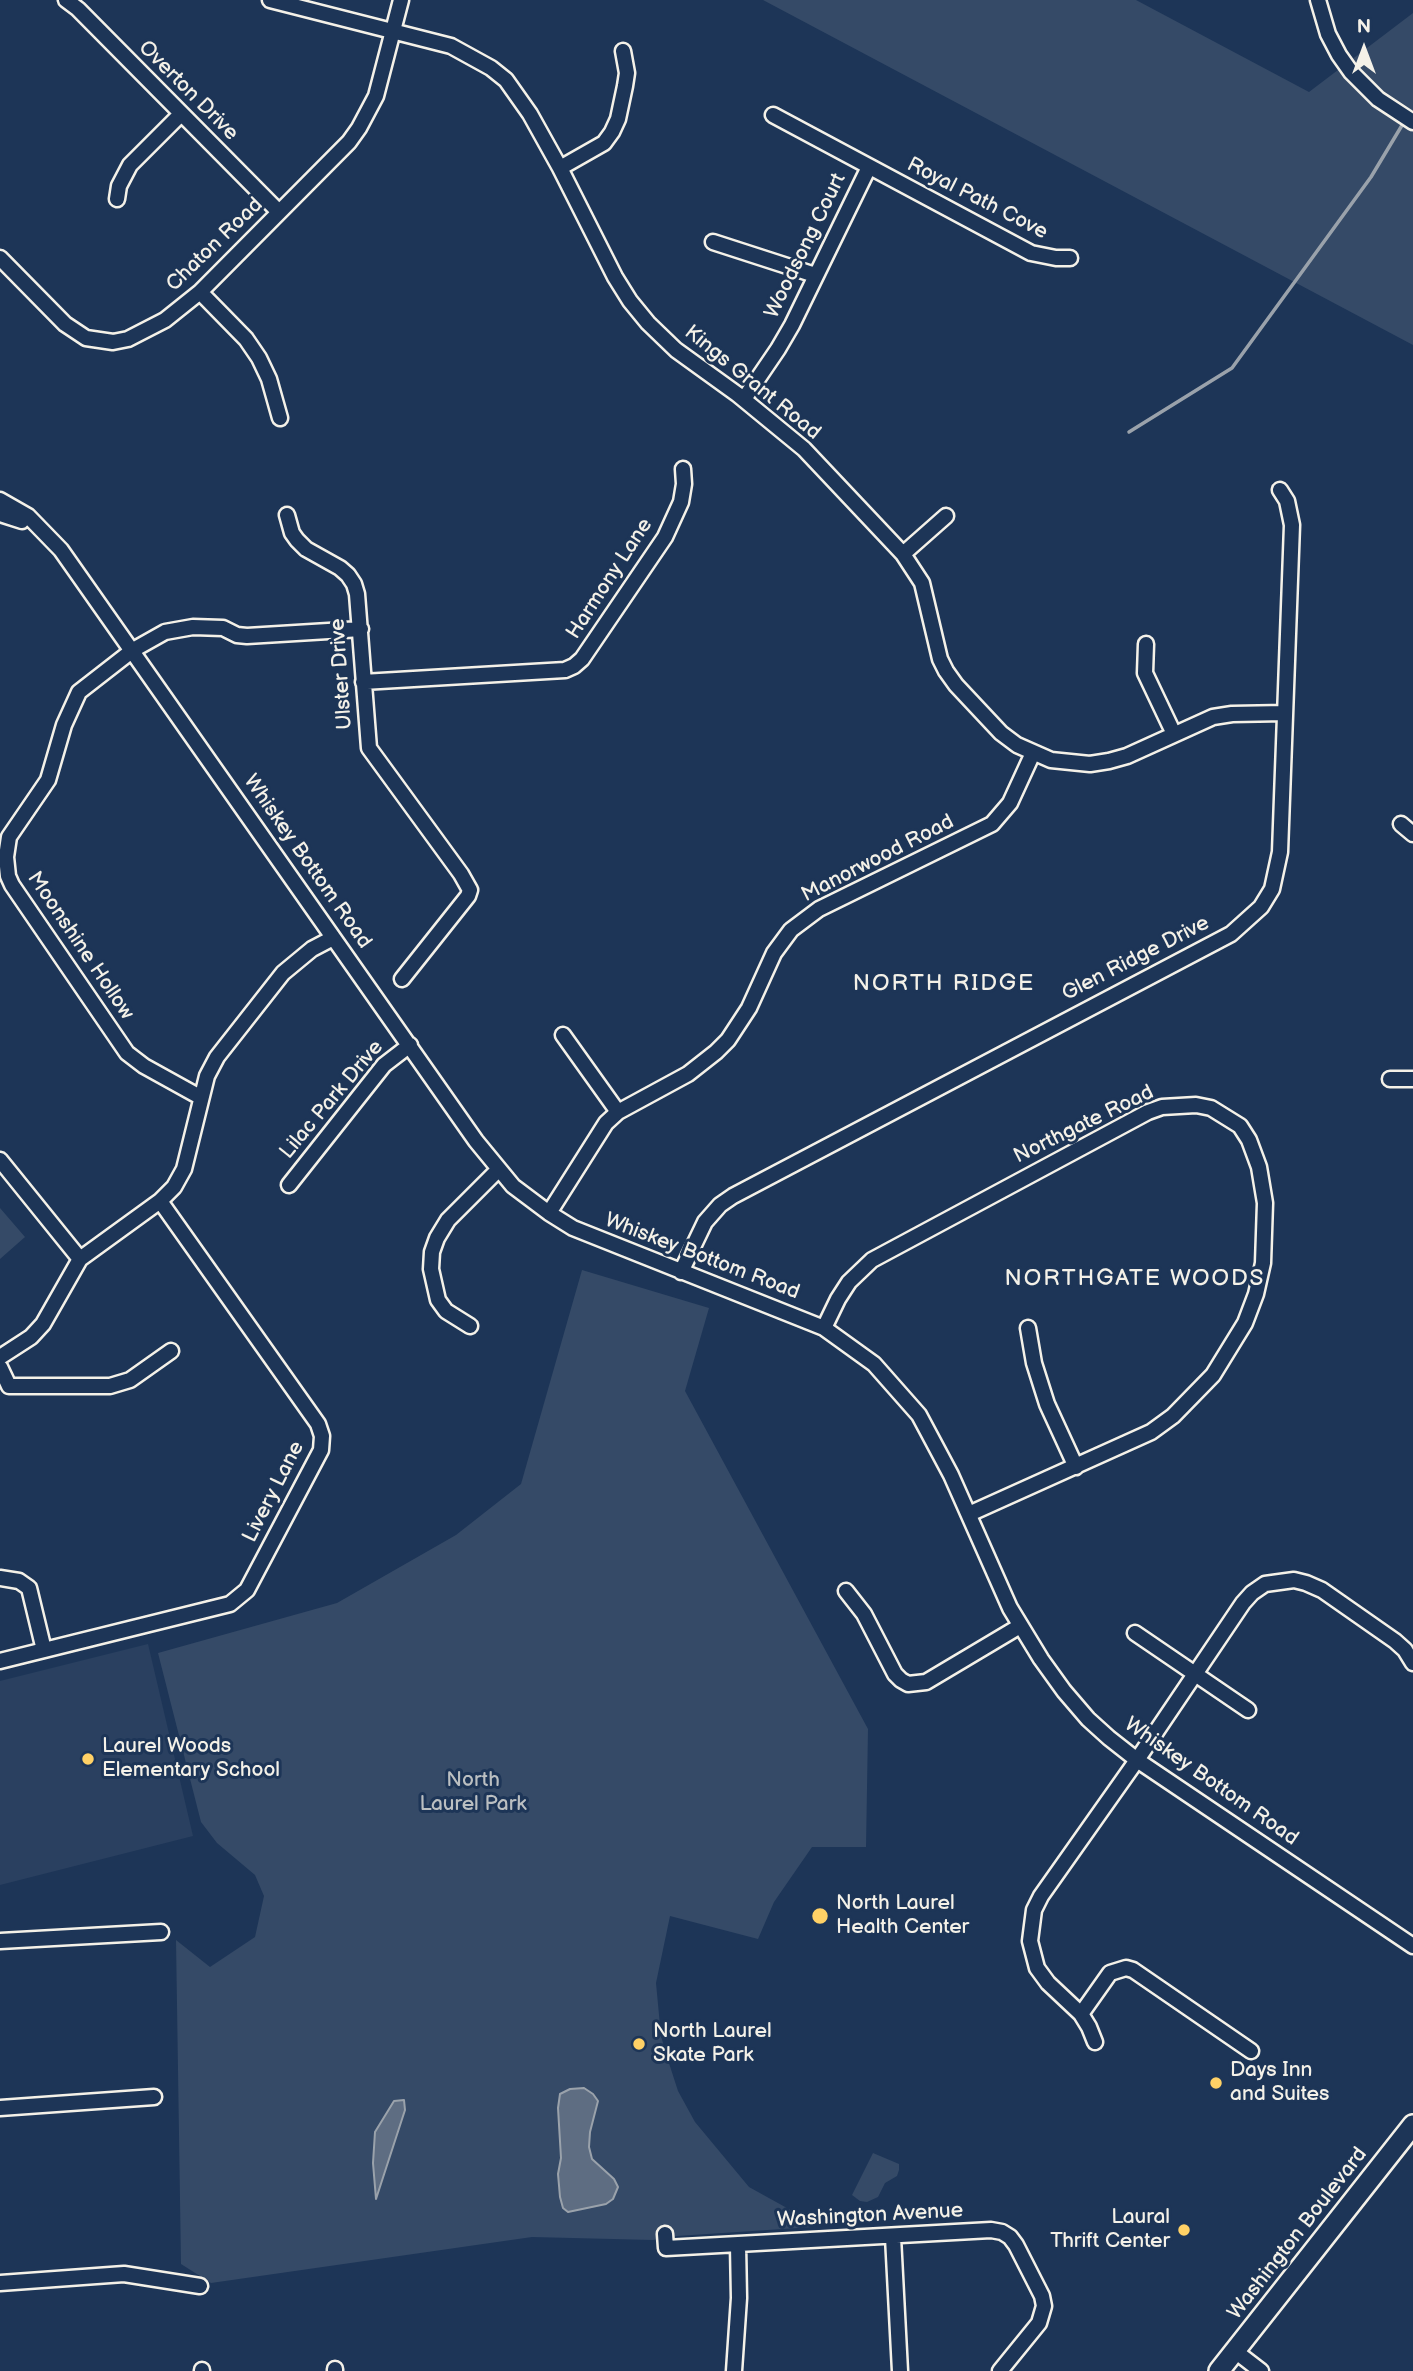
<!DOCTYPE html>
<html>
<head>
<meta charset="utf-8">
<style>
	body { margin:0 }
	#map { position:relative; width:1413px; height:2371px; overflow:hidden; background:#1d3557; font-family:"Balsamiq Sans",sans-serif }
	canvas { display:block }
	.north { position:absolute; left:1329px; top:14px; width:70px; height:70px; -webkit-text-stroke:5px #1d3557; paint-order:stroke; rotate:0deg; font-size:19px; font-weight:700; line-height:28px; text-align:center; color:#f4f1e8 }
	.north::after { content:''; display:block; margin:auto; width:24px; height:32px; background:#f4f1e8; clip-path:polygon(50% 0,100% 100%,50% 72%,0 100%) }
</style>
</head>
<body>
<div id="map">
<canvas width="1413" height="2371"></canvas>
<div class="north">N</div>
</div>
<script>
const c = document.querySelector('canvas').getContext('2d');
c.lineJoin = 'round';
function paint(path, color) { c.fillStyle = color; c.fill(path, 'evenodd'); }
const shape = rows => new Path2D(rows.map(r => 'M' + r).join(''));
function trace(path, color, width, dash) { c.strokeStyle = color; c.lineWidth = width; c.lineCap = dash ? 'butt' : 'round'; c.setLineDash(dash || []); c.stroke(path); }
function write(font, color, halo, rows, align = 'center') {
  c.font = font + ' "Balsamiq Sans",sans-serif'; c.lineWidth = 6; c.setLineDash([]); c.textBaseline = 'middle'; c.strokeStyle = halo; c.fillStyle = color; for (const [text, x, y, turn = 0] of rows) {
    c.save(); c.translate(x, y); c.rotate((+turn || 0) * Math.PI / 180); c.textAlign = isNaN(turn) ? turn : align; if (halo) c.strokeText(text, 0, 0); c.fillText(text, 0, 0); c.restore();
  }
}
paint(shape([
	[148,1644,193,1836,0,1885,0,1681]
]), '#2a4060');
paint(shape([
	[763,0,1136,0,1309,92,1413,13,1413,345],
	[0,1208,25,1237,0,1259],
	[582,1270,709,1308,685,1391,868,1729,866,1847,812,1847,774,1902,758,1939,670,1916,656,1983,661,2036,667,2057,678,2091,695,2122,749,2187,814,2223,813,2227,677,2236,653,2240,532,2237,211,2283,181,2264,176,1940,210,1967,255,1937,264,1896,255,1875,217,1843,201,1822,158,1653,337,1603,456,1535,521,1484],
	[873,2153,899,2164,899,2170,897,2176,885,2183,878,2197,867,2202,860,2201,852,2195]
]), '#354a67');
const water = shape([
	[584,2088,593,2094,598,2101,590,2132,589,2147,592,2159,614,2179,618,2187,613,2199,606,2204,568,2212,563,2208,560,2197,558,2174,561,2158,558,2108,560,2094,570,2089,584,2088],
	[404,2100,405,2110,376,2199,373,2163,375,2132,394,2101,404,2100]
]);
paint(water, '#5e6d82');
trace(water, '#9aa2ab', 2);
trace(shape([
	[1129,432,1232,368,1371,177,1404,122]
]), '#9aa2ab', 3.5);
const minor = shape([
	[66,0,78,9,279,212],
	[270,0,451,46,491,68,506,80,530,114,560,168,615,277,630,301,648,323,676,350,737,394,804,449,903,554,922,583,940,659,946,671,956,685,1001,733,1017,745,1051,760,1090,764,1109,761,1127,756,1213,717,1232,714,1285,713],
	[1318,0,1328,34,1339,55,1351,72,1378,99,1413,122],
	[773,115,1031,253,1056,258,1070,258],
	[560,168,604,143,612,132,618,119,625,86,627,73,623,51],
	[117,199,119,186,130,165,181,114],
	[713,242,815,275],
	[0,258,65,324,86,338,113,342,128,339,165,320,200,292,349,142,359,128,376,96,401,0],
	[200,292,246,339,259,358,269,379,280,418],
	[744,399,778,349,792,325,869,167],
	[0,500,28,516,61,550,476,1141,513,1186,549,1213,573,1228,824,1328,874,1364,919,1415,951,1475,1010,1608,1041,1659,1064,1691,1088,1719,1109,1738,1137,1760,1413,1946],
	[0,514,22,521],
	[287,515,292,533,297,540,306,549,340,568,348,575,354,584,357,594,369,748,461,874,470,890,468,896,402,979],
	[903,554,946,516],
	[1146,644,1145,673,1174,734],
	[363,682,565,670,574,666,582,659,665,537,681,502,684,484,683,469],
	[1401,824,1413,834],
	[563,1035,618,1112],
	[1390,1079,1413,1079],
	[200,1097,144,1066,127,1053,12,885,8,876,6,857,9,837,48,780,64,725,79,692,133,650,165,632,193,627,223,628,237,635,247,636,361,629],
	[0,1160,80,1259],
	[289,1185,384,1065,410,1045],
	[549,1213,606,1123,618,1112,688,1074,716,1052,728,1040,749,1008,774,953,791,930,819,909,992,824,1010,803,1033,753],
	[681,1272,705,1222,720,1205,733,1196,1231,934,1261,907,1272,889,1280,852,1292,525,1287,501,1280,490],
	[470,1326,446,1311,438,1300,431,1269,432,1252,437,1238,448,1220,498,1170],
	[824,1328,838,1299,849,1282,872,1260,1148,1112,1162,1107,1196,1105,1211,1108,1240,1126,1249,1140,1259,1167,1265,1203,1263,1263,1256,1294,1245,1323,1213,1375,1173,1416,1151,1432,969,1514],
	[1028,1328,1034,1363,1047,1404,1076,1467],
	[0,1357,31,1337,43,1324,80,1259,160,1201,174,1187,184,1169,207,1076,217,1057,283,973,312,949,333,938],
	[0,1367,9,1386,110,1386,130,1380,171,1351],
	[0,1578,19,1581,29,1588,44,1650],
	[846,1591,864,1614,895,1674,901,1680,908,1684,926,1682,1020,1626],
	[1135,1633,1248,1710],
	[0,1661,230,1604,247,1590,321,1450,322,1436,318,1424,160,1201],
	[0,1941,161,1932],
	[1081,2014,1110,1973,1126,1968,1133,1970,1251,2051],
	[1095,2042,1089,2027,1081,2014,1048,1983,1037,1968,1030,1941,1034,1910,1041,1896,1137,1760,1243,1603,1252,1593,1265,1584,1294,1580,1306,1583,1322,1590,1395,1641,1405,1650,1413,1663],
	[0,2108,154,2097],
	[665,2234,666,2248,991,2230,1002,2232,1010,2237,1016,2245,1042,2296,1044,2306,1039,2323,1000,2371],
	[893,2237,900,2371],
	[0,2283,124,2274,200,2286],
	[1235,2351,1261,2371],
	[335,2369,335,2371],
	[202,2370,202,2371],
	[734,2371,739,2298,738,2245]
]);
const major = shape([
	[1219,2371,1413,2125]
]);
trace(minor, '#f4f1e8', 19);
trace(major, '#f4f1e8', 24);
trace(minor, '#1d3557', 14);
trace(major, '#1d3557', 19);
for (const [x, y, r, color] of [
	[88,1759,7,"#ffd166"],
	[820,1916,9,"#ffd166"],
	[639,2044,7,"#ffd166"],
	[1216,2083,7,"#ffd166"],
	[1184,2230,7,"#ffd166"]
]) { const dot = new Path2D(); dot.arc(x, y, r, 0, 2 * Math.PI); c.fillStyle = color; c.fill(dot); trace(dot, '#1d3557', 2.5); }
write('21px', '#f4f1e8', '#1d3557', [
	["Overton Drive",188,91,45],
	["Royal Path Cove",977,199,27],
	["Chaton Road",215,245,-44],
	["Woodsong Court",806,246,-64],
	["Kings Grant Road",752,383,39],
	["Harmony Lane",610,579,-57],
	["Ulster Drive",342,674,-94],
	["Manorwood Road",878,859,-27],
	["Whiskey Bottom Road",307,862,55],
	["Moonshine Hollow",80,946,56],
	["Glen Ridge Drive",1136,959,-27],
	["Lilac Park Drive",332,1100,-50],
	["Northgate Road",1084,1125,-26],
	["Whiskey Bottom Road",702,1257,21],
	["Livery Lane",274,1492,-63],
	["Whiskey Bottom Road",1211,1782,35],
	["Washington Avenue",870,2216,-3],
	["Washington Boulevard",1298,2234,-52]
]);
write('21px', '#f4f1e8', '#1d3557', [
	["Laurel Woods",102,1747],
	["Elementary School",102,1771],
	["North Laurel",836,1904],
	["Health Center",836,1928],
	["North Laurel",653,2032],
	["Skate Park",653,2056],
	["Days Inn",1230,2071],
	["and Suites",1230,2095],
	["Laural",1170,2218,"right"],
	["Thrift Center",1170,2242,"right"]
], 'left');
write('21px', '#bbbfc1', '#1d3557', [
	["North",473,1781],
	["Laurel Park",473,1805]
]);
c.letterSpacing = '2px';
write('23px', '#f4f1e8', '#1d3557', [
	["NORTH RIDGE",944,984],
	["NORTHGATE WOODS",1135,1279]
]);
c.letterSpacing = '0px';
</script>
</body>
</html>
